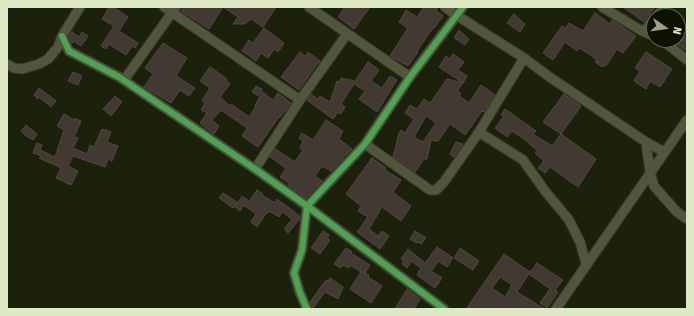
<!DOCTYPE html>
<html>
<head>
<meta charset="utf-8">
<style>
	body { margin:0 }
	#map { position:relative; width:694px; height:316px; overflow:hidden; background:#1c210b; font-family:"Fira Sans",sans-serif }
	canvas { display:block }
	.frame { position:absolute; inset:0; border:8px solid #e0e9c5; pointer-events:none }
	.north { position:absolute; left:646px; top:8px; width:40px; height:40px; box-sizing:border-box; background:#0c1100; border:1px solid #61674f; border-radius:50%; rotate:103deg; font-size:11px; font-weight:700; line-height:16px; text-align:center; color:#e0e9c5 }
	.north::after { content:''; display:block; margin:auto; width:14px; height:18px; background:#9ba384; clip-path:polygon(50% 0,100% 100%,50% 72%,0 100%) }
</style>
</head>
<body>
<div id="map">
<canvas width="694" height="316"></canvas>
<div class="frame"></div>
<div class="north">N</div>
</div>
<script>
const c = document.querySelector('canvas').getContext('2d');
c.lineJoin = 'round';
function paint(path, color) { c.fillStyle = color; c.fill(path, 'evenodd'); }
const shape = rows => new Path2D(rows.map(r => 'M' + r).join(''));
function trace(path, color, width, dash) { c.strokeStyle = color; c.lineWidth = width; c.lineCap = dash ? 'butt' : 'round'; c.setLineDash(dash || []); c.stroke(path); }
const building = shape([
	[109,7,113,7,128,17,119,31,138,43,135,48,132,46,126,55,109,44,106,49,101,46,114,26,102,19,109,7],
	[184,7,223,7,209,29,181,11,184,7],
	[223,7,276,7,263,27,251,19,244,24,233,24,238,17,223,7],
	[345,7,370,7,354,29,338,17,345,7],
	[424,7,438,7,436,11,443,16,434,28,433,28,417,51,418,52,408,66,390,56,408,28,399,22,406,10,417,17,424,7],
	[623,7,655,7,644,22,623,7],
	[595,13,610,24,612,20,636,36,623,53,617,49,606,66,605,65,602,67,595,62,597,60,580,48,577,51,565,42,553,60,543,53,562,26,566,28,569,23,583,31,595,13],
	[514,14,525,24,520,32,507,23,514,14],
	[678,20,687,26,687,47,685,50,672,40,678,40,678,20],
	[264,28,284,43,278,52,274,49,268,58,261,53,256,61,242,51,249,40,253,43,264,28],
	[459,30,469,39,465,45,454,38,459,30],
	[72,32,79,37,82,32,88,36,81,46,74,41,73,43,71,41,69,36,72,32],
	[163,43,187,58,176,76,195,88,189,96,180,90,171,103,144,87,153,74,145,68,163,43],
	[300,52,305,56,308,52,320,61,319,63,316,63,317,64,299,90,281,77,300,52],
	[646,52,672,69,660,87,650,81,646,89,634,81,640,71,635,68,646,52],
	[453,54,464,62,458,70,467,76,463,83,439,67,446,56,450,59,453,54],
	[368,62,379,70,371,81,382,88,390,76,397,80,377,112,359,99,365,91,354,84,341,104,345,107,341,114,338,112,333,119,307,100,311,94,318,99,320,96,330,102,337,81,339,82,341,78,355,81,368,62],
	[210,67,227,79,226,80,230,84,220,97,230,106,231,104,249,117,256,106,255,105,260,97,252,92,256,86,262,89,261,91,273,100,278,93,291,103,280,117,279,117,258,147,242,136,247,128,221,110,212,120,219,126,214,134,200,123,207,113,201,110,205,103,202,101,210,88,200,81,210,67],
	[73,72,82,76,78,85,68,81,73,72],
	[447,79,463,83,457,91,461,93,459,96,469,103,481,85,495,95,484,112,482,111,465,135,450,124,438,141,431,140,427,159,424,159,415,172,393,157,399,133,401,130,405,133,414,119,405,113,410,105,417,109,424,99,430,103,447,79],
	[426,116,436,123,423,142,414,137,426,116],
	[39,88,56,101,51,107,39,97,38,99,34,95,39,88],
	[564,94,581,106,561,134,543,122,564,94],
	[115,96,122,102,111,116,103,109,115,96],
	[505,109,536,131,533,134,552,146,561,134,596,159,578,187,550,167,545,173,538,168,544,161,535,153,537,150,528,143,528,142,512,131,507,137,495,128,504,116,501,115,505,109],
	[64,114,74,120,75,118,81,121,74,137,78,138,73,148,87,154,90,145,94,147,102,129,111,132,107,142,118,146,112,161,108,159,105,167,73,156,68,166,78,171,71,185,56,178,61,168,39,158,41,156,33,153,37,143,42,145,40,150,55,157,64,130,57,126,64,114],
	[326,120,343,131,339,139,352,149,331,171,322,166,315,176,322,181,306,198,288,185,289,183,280,177,286,168,270,157,275,149,295,162,303,150,300,148,303,141,299,138,302,133,313,140,326,120],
	[26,125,37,134,33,140,26,136,21,131,26,125],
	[456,142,463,144,454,157,450,154,456,142],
	[372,158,386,168,385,170,401,180,393,192,411,206,401,221,382,207,369,229,378,236,382,231,389,236,380,249,357,232,368,217,358,211,361,206,346,194,372,158],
	[257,190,263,194,262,195,275,203,277,199,300,216,299,220,288,233,285,230,285,228,292,219,282,212,279,217,269,211,268,213,267,212,257,227,251,222,256,214,245,206,243,206,240,211,235,207,242,196,249,201,257,190],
	[223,193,237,202,233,208,219,198,223,193],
	[323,231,329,235,327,238,330,240,320,254,311,248,323,231],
	[415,231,426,238,421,244,418,242,417,243,410,239,415,231],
	[437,247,453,258,447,267,439,261,431,271,442,278,435,288,417,275,421,268,411,261,407,268,402,264,404,261,401,259,408,249,425,263,437,247],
	[346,248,352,252,351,253,370,265,365,273,369,275,368,277,382,286,371,303,350,289,361,272,350,265,349,268,343,265,341,268,334,264,346,248],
	[460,248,479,261,473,270,454,258,460,248],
	[504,254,530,272,517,292,545,309,466,309,504,254],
	[500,277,512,285,505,297,492,288,500,277],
	[537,263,563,280,555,290,558,292,547,308,540,303,550,289,529,274,537,263],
	[330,278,343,287,338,299,325,292,313,308,310,302,326,280,328,281,330,278],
	[407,289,420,299,414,309,395,309,407,289]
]);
paint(building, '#433933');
trace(building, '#524842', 1);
const street = shape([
	[164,7,300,100],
	[309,7,410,77],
	[445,7,456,15,524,58,551,78,646,142,650,172,654,186,677,212,687,219],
	[602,7,642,31,654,36],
	[657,16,665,7],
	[642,31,647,28,654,19],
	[62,36,69,51,119,77,255,169,307,206,444,309],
	[662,40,687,60],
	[7,64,14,68,22,69,39,64,48,59,58,47,62,36,80,7],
	[124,80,176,7],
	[479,132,523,160,545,191,569,220,580,242,586,263],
	[646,142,664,152],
	[365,144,430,190,436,190,444,182,479,132,524,58],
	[255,169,300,100,347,34],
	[307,309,300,293,294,273,302,250,307,206,365,144,410,77,463,7],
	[556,309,687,120]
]);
trace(street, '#373b2a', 11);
trace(street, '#51563c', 9);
trace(shape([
	[62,36,69,51,119,77,255,169,307,206,444,309],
	[307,309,300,293,294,273,302,250,307,206,365,144,410,77,463,7]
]), '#4ca352', 6);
</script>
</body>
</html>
